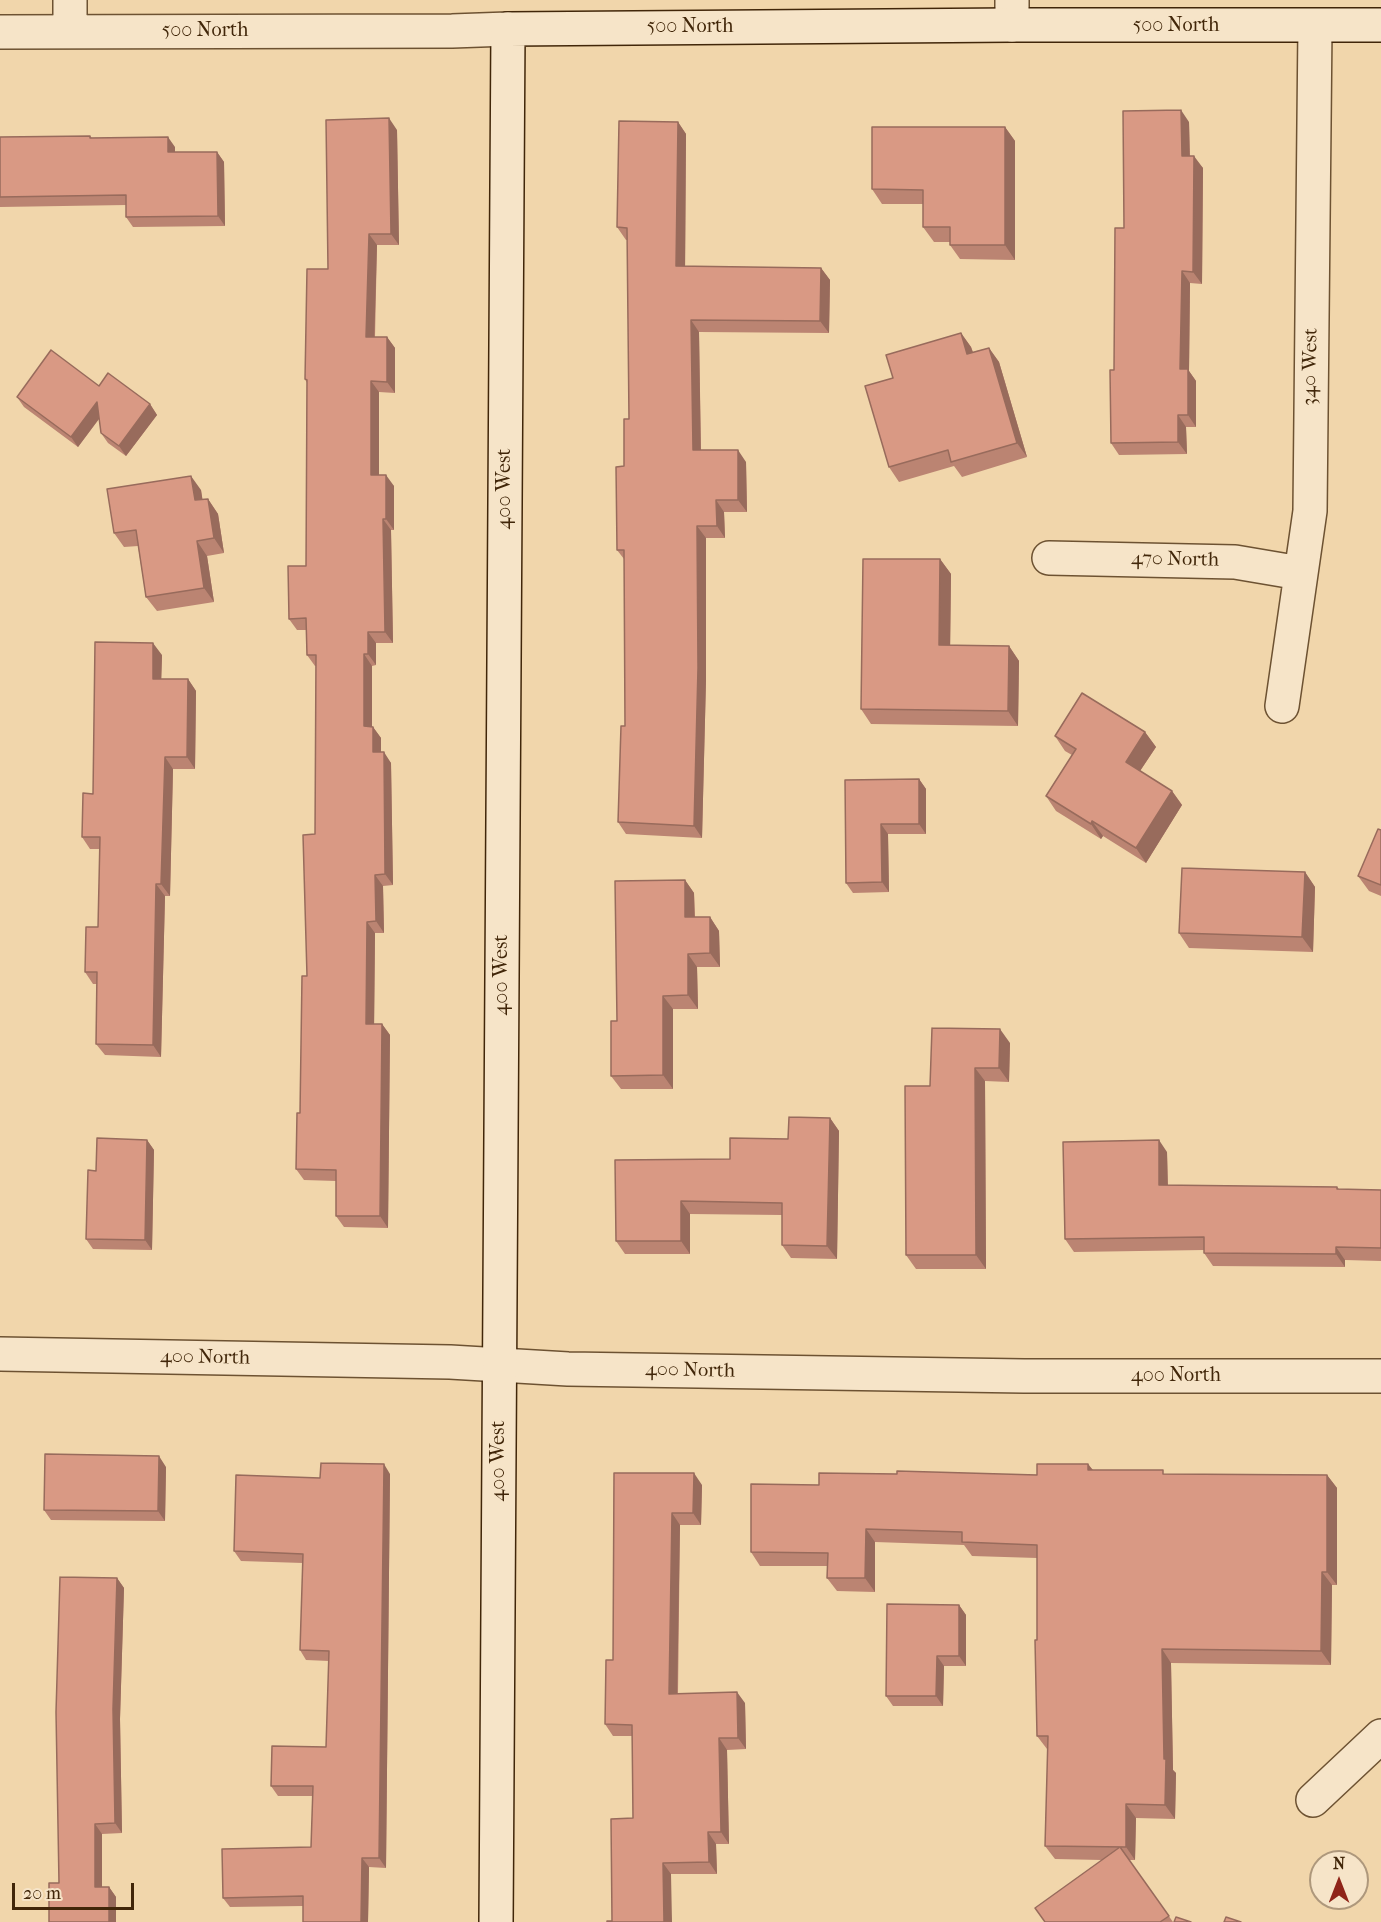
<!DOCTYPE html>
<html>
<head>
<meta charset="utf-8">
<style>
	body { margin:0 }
	#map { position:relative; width:1381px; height:1922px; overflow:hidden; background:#f1d6ab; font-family:"IM FELL French Canon",serif }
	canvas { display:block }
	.north { position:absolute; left:1309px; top:1850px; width:60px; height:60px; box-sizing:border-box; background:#f6e4c8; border:2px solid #ae987c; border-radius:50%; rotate:0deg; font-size:16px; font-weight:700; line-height:24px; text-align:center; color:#412609 }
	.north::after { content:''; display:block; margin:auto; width:21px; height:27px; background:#8f2418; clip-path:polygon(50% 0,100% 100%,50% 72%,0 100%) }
	.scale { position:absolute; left:12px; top:1883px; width:122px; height:27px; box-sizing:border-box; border:3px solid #412609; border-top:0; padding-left:8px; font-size:18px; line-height:21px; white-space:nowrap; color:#412609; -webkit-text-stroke:4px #f6e4c8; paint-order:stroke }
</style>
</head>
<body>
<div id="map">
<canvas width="1381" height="1922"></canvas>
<div class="north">N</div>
<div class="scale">20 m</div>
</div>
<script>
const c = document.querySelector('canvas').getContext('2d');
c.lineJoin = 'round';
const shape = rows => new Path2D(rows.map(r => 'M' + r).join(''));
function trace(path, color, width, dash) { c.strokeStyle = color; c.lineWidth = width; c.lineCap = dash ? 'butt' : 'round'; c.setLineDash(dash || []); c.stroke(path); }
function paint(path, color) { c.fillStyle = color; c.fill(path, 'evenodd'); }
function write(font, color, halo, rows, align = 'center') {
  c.font = font + ' "IM FELL French Canon",serif'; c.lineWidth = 4.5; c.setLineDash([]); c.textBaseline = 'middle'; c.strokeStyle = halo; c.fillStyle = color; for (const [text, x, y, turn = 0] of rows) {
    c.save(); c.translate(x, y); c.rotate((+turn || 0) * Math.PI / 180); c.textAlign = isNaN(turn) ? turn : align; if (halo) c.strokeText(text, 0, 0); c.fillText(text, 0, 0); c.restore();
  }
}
const street = shape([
	[70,0,70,31],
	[1012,0,1012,25],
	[0,32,452,31,508,29],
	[1049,558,1235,562,1300,573],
	[1282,706,1310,511,1315,26],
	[0,1354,450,1362,568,1369,1024,1376,1381,1376],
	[1313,1800,1381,1736]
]);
const secondary = shape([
	[496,1922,508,29,1012,25,1381,25]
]);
trace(street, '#6d5232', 36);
trace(secondary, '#412609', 36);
trace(street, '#f6e4c8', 33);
trace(secondary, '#f6e4c8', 33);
paint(shape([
	[678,122,686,134,685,266,821,268,830,280,829,333,699,332,701,450,746,462,747,512,724,512,725,538,706,538,706,680,702,838,626,834,618,822,625,726,624,559,617,550,629,419,628,240,626,240,617,227],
	[1189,122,1190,156,1203,168,1202,284,1190,283,1189,371,1196,381,1196,427,1186,427,1187,454,1119,455,1111,443,1124,228],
	[1005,127,1015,141,1015,260,960,259,950,245,950,242,934,242,923,227,923,204,882,204,872,189],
	[397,130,399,245,377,245,375,337,387,337,395,348,395,393,379,392,379,475,394,486,394,530,391,530,393,643,376,643,376,665,372,666,372,727,373,727,381,738,381,752,391,763,393,885,383,886,384,933,375,933,374,1024,382,1024,390,1035,388,1228,344,1227,336,1216,336,1181,304,1180,296,1169,300,1113,315,834,316,666,315,666,307,655,306,630,297,630,289,619,306,566,307,383,305,379,328,269],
	[90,136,92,138,175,147,175,152,217,152,224,162,225,226,133,227,126,217,126,205,0,207,0,137],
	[961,333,971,347,973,352,989,348,999,362,1027,457,962,477,954,466,899,482,889,467,893,378],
	[99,386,150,404,157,415,126,456,108,443,101,433,99,419,78,447,24,407,17,397],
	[201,490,202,499,208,499,218,514,224,553,207,556,214,602,157,611,146,597,138,546,124,547,114,533],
	[940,559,951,574,950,646,1009,646,1019,661,1018,726,871,724,861,709],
	[162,655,161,679,188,679,196,691,195,769,173,769,170,896,165,896,161,1057,105,1055,96,1044,97,984,93,984,85,972,98,927,100,849,90,849,82,837,93,794],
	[1145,732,1156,747,1140,771,1172,791,1182,805,1146,863,1103,836,1101,839,1056,811,1046,796,1072,755,1065,751,1055,736],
	[919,779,926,789,926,834,888,834,889,892,853,893,846,883,845,780],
	[1381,830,1381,896,1369,891,1358,876],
	[1305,872,1315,887,1313,952,1189,948,1179,933],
	[685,880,694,893,695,917,710,917,719,931,720,967,697,967,698,1009,673,1009,673,1089,621,1089,611,1076,617,1021],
	[1010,1043,1009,1082,985,1081,986,1269,916,1269,906,1255,930,1086],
	[830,1118,839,1131,837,1259,791,1258,782,1245,782,1215,690,1214,690,1254,625,1254,616,1241,730,1159,788,1139],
	[147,1140,154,1150,152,1250,93,1249,86,1239,96,1171],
	[1167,1152,1168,1185,1337,1187,1339,1189,1381,1190,1381,1261,1345,1260,1345,1267,1213,1266,1204,1253,1204,1250,1074,1252,1065,1239],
	[1088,1464,1093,1470,1165,1474,1327,1475,1337,1488,1337,1585,1332,1585,1331,1665,1171,1663,1173,1770,1176,1773,1175,1819,1136,1818,1135,1860,1129,1860,1173,1922,1045,1922,1102,1860,1055,1859,1045,1846,1048,1749,1047,1749,1037,1736,1037,1558,972,1556,964,1545,875,1542,875,1592,837,1591,827,1578,828,1566,760,1566,751,1552,819,1485,1037,1475],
	[166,1467,165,1521,51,1520,44,1510],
	[614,1473,702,1485,701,1525,680,1525,678,1693,745,1703,746,1749,727,1750,729,1844,716,1844,717,1874,671,1874,612,1921,633,1818,632,1736,613,1736,605,1724,613,1660],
	[390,1474,386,1868,369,1867,368,1922,303,1922,303,1906,230,1907,223,1898,311,1847,313,1796,278,1796,271,1786,326,1747,329,1661,306,1660,300,1650,303,1563,241,1561,234,1551,320,1478],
	[117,1578,124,1588,120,1719,122,1833,102,1834,102,1887,109,1887,116,1897,116,1922,49,1922,59,1883],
	[959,1605,966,1615,966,1666,944,1666,943,1706,893,1706,886,1696]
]), '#bb8472');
paint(shape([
	[1181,110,1189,122,1190,168,1182,156],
	[389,118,397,130,399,245,391,234],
	[678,122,686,134,685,278,676,266],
	[1005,127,1015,141,1015,260,1005,245],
	[168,137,175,147,175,162,168,152],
	[217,152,224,162,225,226,218,216],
	[1194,156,1203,168,1202,284,1193,272],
	[369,234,377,245,374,348,366,337],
	[821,268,830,280,829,333,820,321],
	[1182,271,1190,283,1189,371,1196,381,1196,427,1188,415,1180,369],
	[691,320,699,332,701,462,693,450],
	[961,333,971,347,978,368,967,354],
	[387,337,395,348,395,393,387,382],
	[989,348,999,362,1027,457,1017,443],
	[371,381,379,392,379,486,371,475],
	[97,402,104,412,78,447,71,437],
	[150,404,157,415,126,456,119,446],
	[1178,415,1186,427,1187,454,1178,442],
	[738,450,746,462,747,512,738,500],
	[386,475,394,486,394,530,386,519],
	[191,476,201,490,205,515,195,500],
	[208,499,218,514,224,553,214,538],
	[716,500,724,512,725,538,717,526],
	[383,519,391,530,393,643,385,632],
	[697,526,706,538,706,680,702,838,694,826],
	[197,541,207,556,214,602,204,588],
	[940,559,951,574,950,660,939,645],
	[368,632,376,643,376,665,368,654],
	[153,643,162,655,161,691,153,679],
	[1009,646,1019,661,1018,726,1008,711],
	[364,654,372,666,372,737,364,726],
	[188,679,196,691,195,769,187,757],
	[373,727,381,738,381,763,373,752],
	[1145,732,1156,747,1136,777,1126,762],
	[384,752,391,763,393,885,385,874],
	[165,757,173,769,170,896,161,884],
	[919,779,926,789,926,834,919,824],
	[1172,791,1182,805,1146,863,1136,848],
	[1092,821,1103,836,1101,839,1091,824],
	[881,824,888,834,889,892,882,882],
	[1305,872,1315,887,1313,952,1302,937],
	[375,875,383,886,384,933,376,921],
	[685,880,694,893,695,931,685,917],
	[156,884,165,896,161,1057,153,1045],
	[710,917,719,931,720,967,710,953],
	[367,922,375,933,374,1035,366,1024],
	[688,954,697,967,698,1009,688,995],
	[663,996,673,1009,673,1089,663,1075],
	[382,1024,390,1035,388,1228,380,1216],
	[1000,1029,1010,1043,1009,1082,999,1068],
	[975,1068,985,1081,986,1269,976,1255],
	[830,1118,839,1131,837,1259,827,1246],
	[147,1140,154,1150,152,1250,145,1240],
	[1159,1140,1167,1152,1168,1197,1159,1185],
	[681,1201,690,1214,690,1254,681,1241],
	[1336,1247,1345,1260,1345,1267,1336,1254],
	[159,1456,166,1467,165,1521,158,1511],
	[384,1464,390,1474,386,1868,379,1858],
	[1088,1464,1098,1477,1088,1470],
	[694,1473,702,1485,701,1525,693,1513],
	[1327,1475,1337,1488,1337,1585,1327,1572],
	[672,1513,680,1525,677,1705,669,1694],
	[866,1529,875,1542,875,1592,865,1578],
	[1322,1572,1332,1585,1331,1665,1321,1651],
	[117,1578,124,1588,120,1719,122,1833,115,1823,113,1709],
	[959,1605,966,1615,966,1666,959,1656],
	[1162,1649,1171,1663,1173,1770,1176,1773,1175,1819,1165,1805],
	[937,1656,944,1666,943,1706,936,1696],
	[737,1692,745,1703,746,1749,738,1738],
	[719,1738,727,1750,729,1844,721,1832],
	[1126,1804,1136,1818,1135,1860,1126,1847],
	[95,1824,102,1834,102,1897,95,1887],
	[708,1832,716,1844,717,1874,709,1862],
	[362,1858,369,1867,368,1922,361,1922],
	[663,1863,671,1874,672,1922,664,1922],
	[109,1887,116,1897,116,1922,109,1922]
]), '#986b5c');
const building = shape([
	[1181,110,1182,156,1194,156,1193,272,1182,271,1180,369,1188,369,1188,415,1178,415,1178,442,1111,443,1110,370,1114,370,1115,228,1124,228,1123,111,1181,110],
	[389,118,391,234,369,234,366,337,387,337,387,382,371,381,371,475,386,475,386,519,383,519,385,632,368,632,368,654,364,654,364,726,373,727,373,752,384,752,385,874,375,875,376,921,367,922,366,1024,382,1024,380,1216,336,1216,336,1170,296,1169,297,1113,300,1113,302,976,307,976,303,835,315,834,316,655,307,655,306,618,289,619,288,566,306,566,307,380,305,379,307,269,328,269,326,120,389,118],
	[619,121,678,122,676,266,821,268,820,321,691,320,693,450,738,450,738,500,716,500,717,526,697,526,698,668,694,826,618,822,621,726,625,726,624,550,617,550,616,467,624,466,624,419,629,419,627,228,617,227,619,121],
	[872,127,1005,127,1005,245,950,245,950,227,923,227,923,190,872,189,872,127],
	[90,136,90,138,168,137,168,152,217,152,218,216,126,217,126,195,0,197,0,137,90,136],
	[961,333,967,354,989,348,1017,443,951,462,948,450,889,467,865,386,893,378,886,355,961,333],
	[51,350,99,386,108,373,150,404,119,446,101,433,97,402,71,437,17,397,51,350],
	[191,476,195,500,208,499,214,538,197,541,204,588,146,597,136,530,114,533,107,489,191,476],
	[863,559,940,559,939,645,1009,646,1008,711,861,709,863,559],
	[95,642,153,643,153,679,188,679,187,757,165,757,161,884,156,884,153,1045,96,1044,97,972,85,972,86,927,98,927,100,837,82,837,83,793,93,794,95,642],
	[1082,693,1145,732,1126,762,1172,791,1136,848,1092,821,1091,824,1046,796,1076,749,1055,736,1082,693],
	[919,779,919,824,881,824,882,882,846,883,845,780,919,779],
	[1378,829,1381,830,1381,885,1358,876,1378,829],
	[1182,868,1305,872,1302,937,1179,933,1182,868],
	[685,880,685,917,710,917,710,953,688,954,688,995,663,996,663,1075,611,1076,611,1021,617,1021,615,881,685,880],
	[932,1028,1000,1029,999,1068,975,1068,976,1255,906,1255,905,1086,930,1086,932,1028],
	[789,1117,830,1118,827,1246,782,1245,782,1203,681,1201,681,1241,616,1241,615,1160,730,1159,730,1138,788,1139,789,1117],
	[97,1138,147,1140,145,1240,86,1239,88,1170,96,1171,97,1138],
	[1159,1140,1159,1185,1337,1187,1337,1189,1381,1190,1381,1248,1336,1247,1336,1254,1204,1253,1204,1237,1065,1239,1063,1142,1159,1140],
	[45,1454,159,1456,158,1511,44,1510,45,1454],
	[321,1463,384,1464,379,1858,362,1858,361,1922,303,1922,303,1896,223,1898,222,1849,311,1847,313,1786,271,1786,272,1746,326,1747,329,1651,300,1650,303,1554,234,1551,236,1475,320,1478,321,1463],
	[1037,1464,1088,1464,1088,1470,1163,1470,1163,1474,1327,1475,1327,1572,1322,1572,1321,1651,1162,1649,1164,1759,1166,1759,1165,1805,1126,1804,1126,1847,1045,1846,1048,1736,1037,1736,1035,1640,1037,1640,1037,1545,962,1542,962,1532,866,1529,865,1578,827,1578,828,1553,751,1552,751,1484,819,1485,819,1473,897,1474,897,1471,1037,1475,1037,1464],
	[614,1473,694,1473,693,1513,672,1513,669,1694,737,1692,738,1738,719,1738,721,1832,708,1832,709,1862,663,1863,664,1922,607,1922,607,1921,612,1921,611,1819,633,1818,632,1725,605,1724,606,1660,613,1660,614,1473],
	[60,1577,117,1578,113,1709,115,1823,95,1824,95,1887,109,1887,109,1922,49,1922,49,1883,59,1883,56,1712,60,1577],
	[887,1604,959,1605,959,1656,937,1656,936,1696,886,1696,887,1604],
	[1120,1847,1169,1916,1160,1922,1045,1922,1035,1908,1120,1847],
	[1176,1917,1191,1922,1174,1922,1176,1917],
	[1226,1917,1241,1922,1224,1922,1226,1917]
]);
paint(building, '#d99984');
trace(building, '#986b5c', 1.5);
write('20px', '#412609', '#f6e4c8', [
	["500 North",1176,26],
	["500 North",690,27],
	["500 North",205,31],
	["340 West",1311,367,-89],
	["400 West",505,489,-90],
	["470 North",1175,560,1],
	["400 West",502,975,-90],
	["400 North",205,1358,1],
	["400 North",690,1371,1],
	["400 North",1176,1376],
	["400 West",499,1461,-90]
]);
</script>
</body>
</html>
